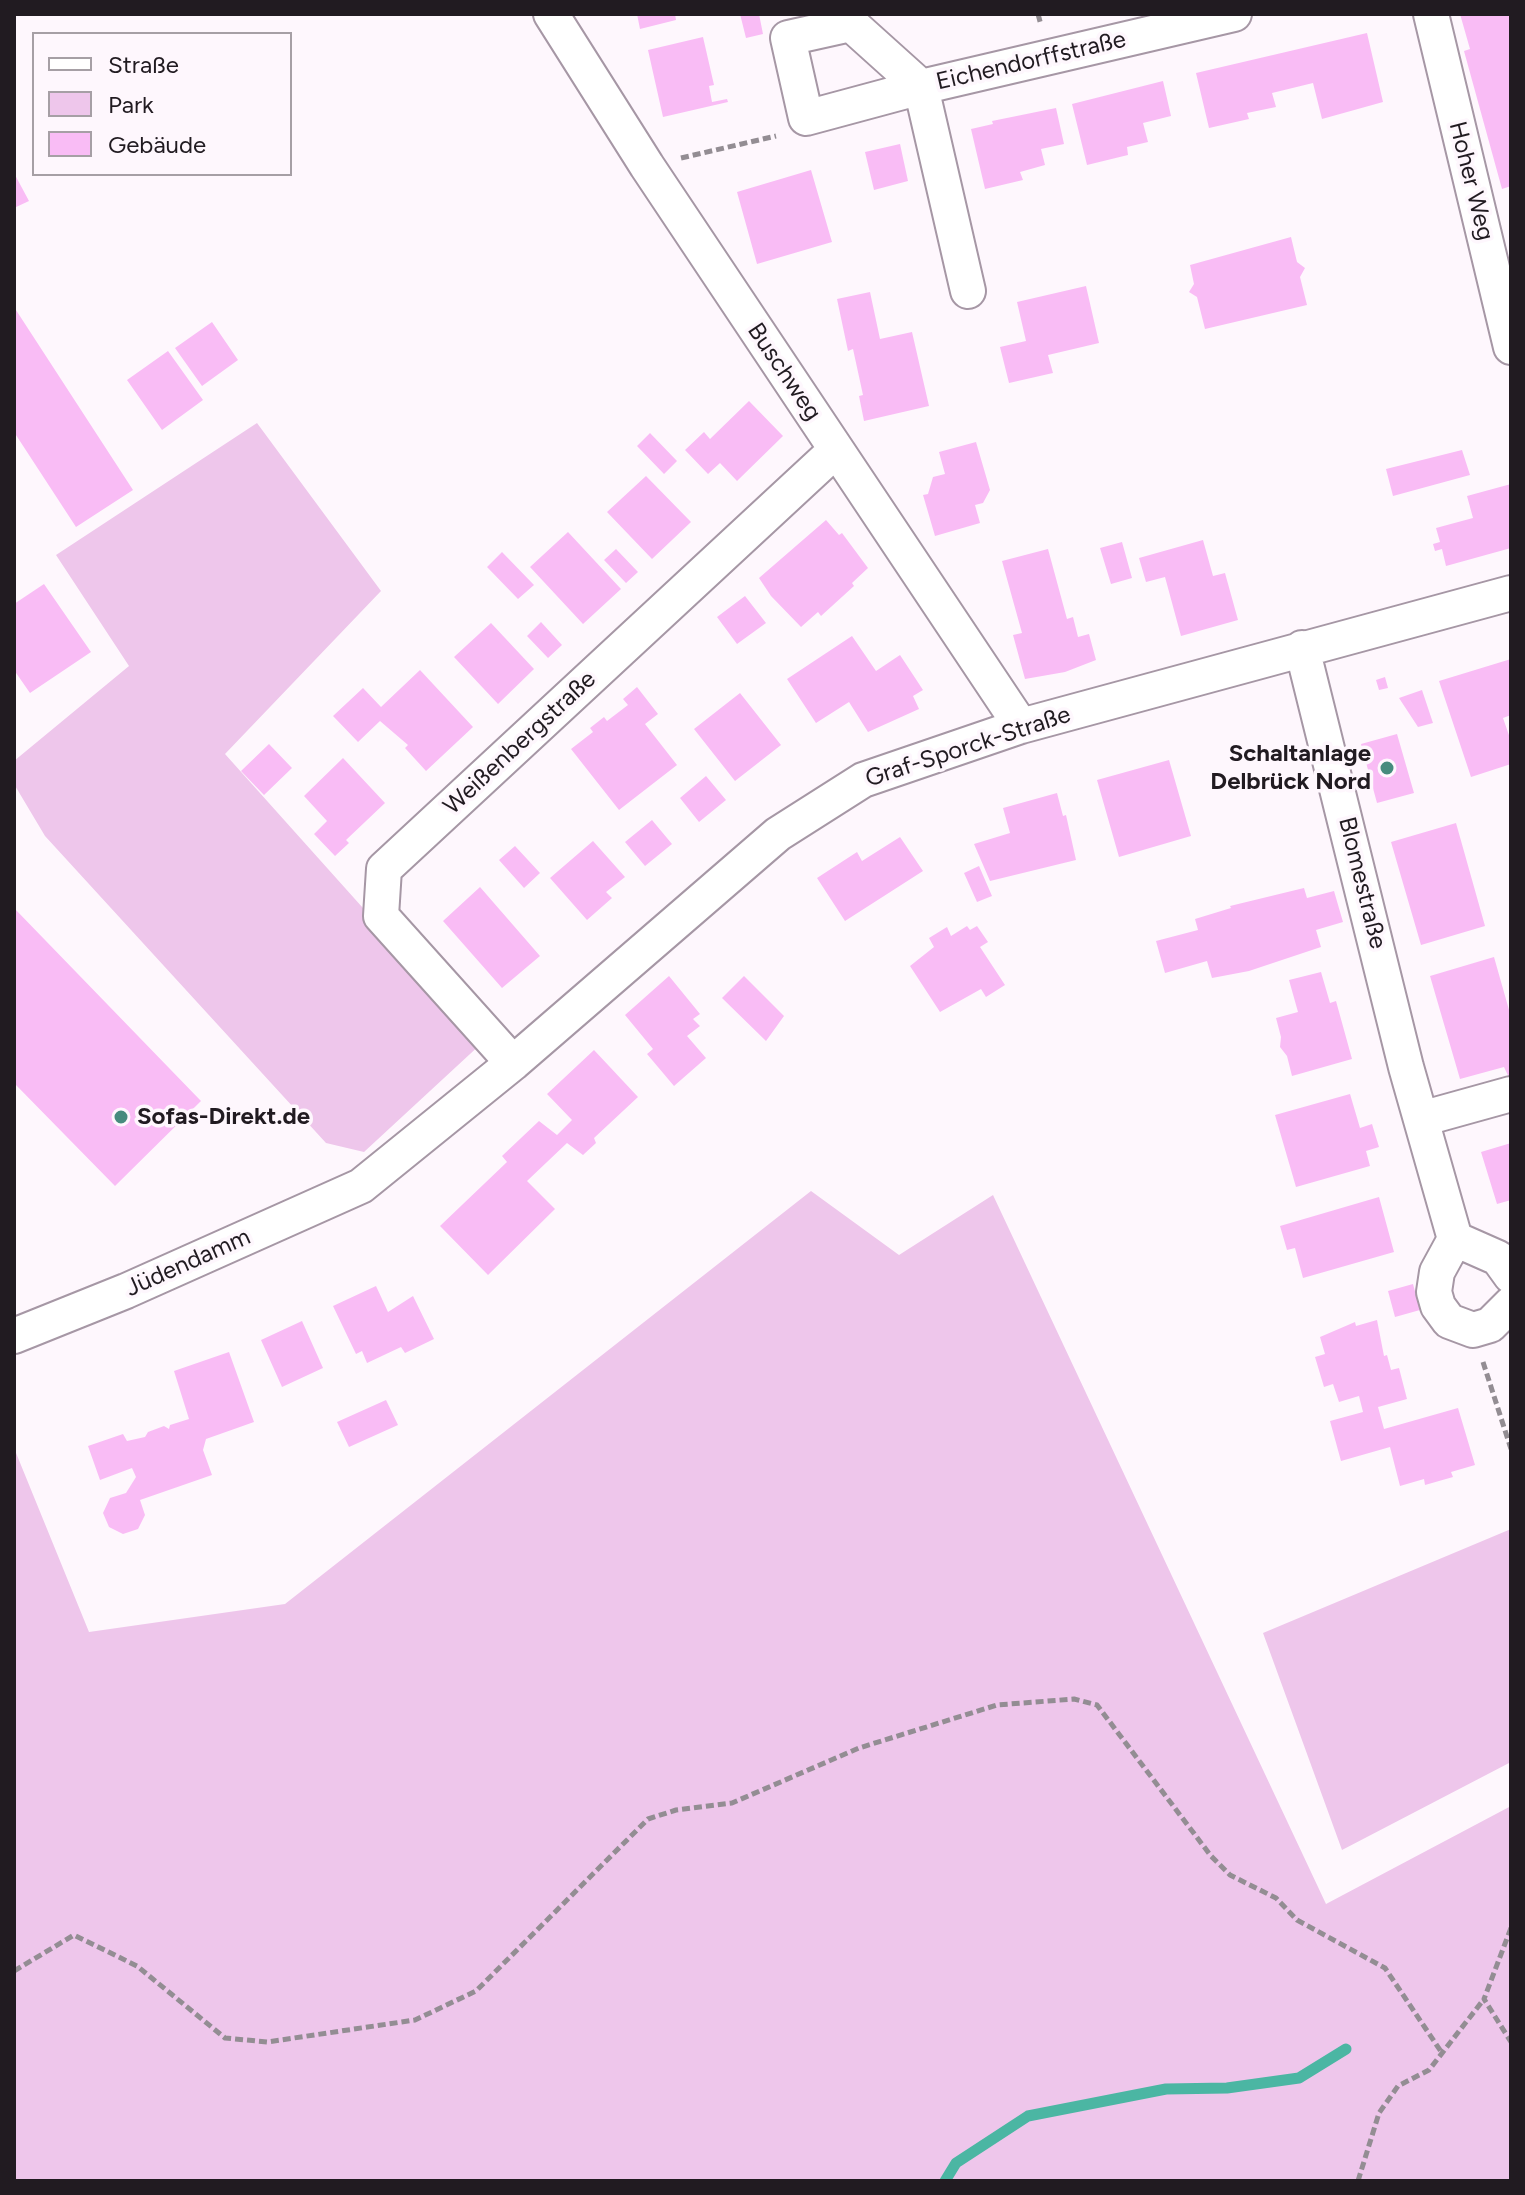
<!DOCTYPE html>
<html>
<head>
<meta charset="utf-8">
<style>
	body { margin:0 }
	#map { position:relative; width:1525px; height:2195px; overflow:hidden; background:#fef7fd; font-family:Figtree,sans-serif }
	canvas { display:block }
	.frame { position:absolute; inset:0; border:16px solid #211b21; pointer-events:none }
	.legend { position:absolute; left:32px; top:32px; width:260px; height:144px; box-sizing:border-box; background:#fef7fd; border:2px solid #a69fa5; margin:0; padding:10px 14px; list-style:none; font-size:24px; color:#211b21 }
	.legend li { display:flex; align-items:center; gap:16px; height:40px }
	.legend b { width:40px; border:2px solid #a69fa5 }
</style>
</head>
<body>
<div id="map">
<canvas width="1525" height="2195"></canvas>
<div class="frame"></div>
<ul class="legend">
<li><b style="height:10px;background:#fff"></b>Straße</li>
<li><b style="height:22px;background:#eec6eb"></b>Park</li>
<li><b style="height:22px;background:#f9bcf5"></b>Gebäude</li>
</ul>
</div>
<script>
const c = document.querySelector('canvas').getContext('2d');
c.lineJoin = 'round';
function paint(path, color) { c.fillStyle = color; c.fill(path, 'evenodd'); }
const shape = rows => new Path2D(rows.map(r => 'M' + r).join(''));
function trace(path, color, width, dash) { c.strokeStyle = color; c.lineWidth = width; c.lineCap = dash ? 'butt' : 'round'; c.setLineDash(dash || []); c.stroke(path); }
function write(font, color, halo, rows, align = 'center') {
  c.font = font + ' Figtree,sans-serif'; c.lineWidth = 7; c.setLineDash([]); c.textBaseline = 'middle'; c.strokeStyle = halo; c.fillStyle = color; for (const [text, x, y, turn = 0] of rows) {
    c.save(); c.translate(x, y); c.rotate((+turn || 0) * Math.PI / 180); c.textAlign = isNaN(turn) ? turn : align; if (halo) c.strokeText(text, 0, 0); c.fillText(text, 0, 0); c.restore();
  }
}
paint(shape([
	[257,423,381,591,225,754,483,1042,364,1152,326,1143,45,836,14,784,14,761,129,666,56,555],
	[811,1191,899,1255,993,1195,1326,1904,1511,1806,1511,2181,14,2181,14,1448,89,1632,285,1604],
	[1511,1529,1511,1762,1342,1850,1263,1633]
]), '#eec6eb');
trace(shape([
	[945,2181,956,2163,1028,2116,1166,2089,1227,2088,1299,2078,1346,2049]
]), '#4bb6a3', 11);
paint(shape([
	[637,14,675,14,676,20,640,29],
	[740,14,759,14,763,34,746,38],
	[1460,14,1511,14,1511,186,1502,189,1464,51,1470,49],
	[1367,33,1383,102,1322,119,1313,83,1272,93,1276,107,1247,113,1249,119,1209,128,1196,73],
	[703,37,714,85,709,86,712,102,727,99,728,102,663,117,648,50],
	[1163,81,1171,116,1143,123,1148,142,1127,147,1128,155,1087,165,1072,104],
	[1056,108,1064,144,1041,149,1045,165,1020,172,1023,180,985,189,971,129,993,124,992,121],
	[900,144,908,181,874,190,865,152],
	[811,170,832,242,757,264,737,192],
	[14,173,29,201,14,208],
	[1291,237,1297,262,1305,268,1300,277,1307,305,1205,329,1197,297,1189,292,1194,284,1190,265],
	[1086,286,1099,343,1048,355,1053,373,1009,383,1000,347,1026,341,1017,302],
	[870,292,880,339,912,332,929,406,864,421,859,396,863,395,853,349,848,351,837,299],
	[14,307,133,490,76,527,14,432],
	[212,322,238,360,202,386,175,348],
	[168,351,203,400,162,430,127,380],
	[749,401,783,436,737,481,720,463,708,474,685,450,704,432,710,439],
	[650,433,677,461,664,474,637,446],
	[976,442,990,490,983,503,975,505,980,523,935,536,923,495,928,494,933,477,945,474,939,452],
	[1462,450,1470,475,1393,496,1386,469],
	[646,476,691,522,652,559,607,512],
	[1511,484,1511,548,1446,566,1442,549,1435,551,1433,544,1440,542,1436,528,1473,518,1467,496],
	[826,520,839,535,842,533,868,568,852,583,854,586,821,616,818,612,801,627,771,596,759,578],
	[568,532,621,589,583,624,530,567],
	[1203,540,1213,576,1225,573,1238,620,1181,636,1165,577,1146,582,1139,558],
	[1122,542,1132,578,1111,584,1100,548],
	[616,549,638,572,626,583,604,560],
	[1048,549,1067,619,1073,617,1078,637,1089,634,1096,660,1065,672,1025,679,1013,635,1022,633,1002,561],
	[502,552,534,585,518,599,487,567],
	[44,584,91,652,30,693,14,670,14,604],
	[745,596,766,623,737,644,717,617],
	[541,622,562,645,548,658,527,636],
	[491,623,534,669,498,704,454,657],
	[852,636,876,671,900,655,923,690,913,696,919,709,868,732,849,702,816,723,787,679],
	[1511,659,1511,715,1503,718,1511,741,1511,764,1471,777,1439,681],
	[420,670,473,727,426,771,405,748,408,745,380,721,358,742,333,716,363,688,381,707],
	[1385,677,1388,688,1379,690,1376,680],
	[637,687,658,714,645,724,677,765,619,810,571,749,593,732,590,728,604,717,607,721,628,705,623,699],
	[1422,690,1433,723,1418,727,1399,698],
	[740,693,781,745,735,781,694,729],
	[1397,734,1414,793,1377,803,1361,744],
	[269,744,292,768,264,795,241,771],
	[343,758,385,803,346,840,349,843,335,856,314,834,327,821,304,796],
	[1169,760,1191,836,1119,857,1097,780],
	[706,776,726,800,699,822,680,798],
	[1057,793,1063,816,1066,815,1076,860,990,881,974,844,1010,833,1003,808],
	[652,820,672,844,645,866,625,842],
	[1456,823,1485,926,1421,945,1391,842],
	[900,837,923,871,845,921,817,878,857,852,862,861],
	[593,841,625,877,606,892,612,898,587,920,550,878],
	[515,846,540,873,524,888,499,860],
	[979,866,992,896,977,902,964,873],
	[480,887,540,956,502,988,443,921],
	[1304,888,1307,898,1334,891,1343,922,1316,930,1321,947,1249,971,1212,978,1207,961,1165,973,1156,941,1198,930,1195,919,1231,908,1230,906],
	[14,908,201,1101,115,1186,14,1083],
	[967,926,970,930,977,926,988,942,980,947,1005,985,986,997,981,989,940,1012,910,966,934,947,929,938,947,927,951,936],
	[1494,957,1511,1017,1511,1082,1504,1067,1460,1079,1430,976],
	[1321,972,1330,1003,1336,1001,1352,1059,1292,1076,1287,1056,1280,1047,1281,1037,1276,1018,1298,1012,1289,980],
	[669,976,700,1014,693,1019,700,1026,687,1036,706,1058,674,1086,647,1054,653,1049,625,1015],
	[744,976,784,1016,766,1041,722,998],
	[594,1050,638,1097,594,1138,596,1143,583,1155,567,1143,527,1181,555,1209,488,1275,440,1226,507,1162,502,1156,539,1121,557,1135,572,1120,547,1094],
	[1350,1094,1360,1128,1372,1124,1379,1147,1366,1151,1370,1166,1296,1187,1275,1115],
	[1511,1143,1511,1200,1497,1204,1481,1152],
	[1379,1197,1394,1252,1303,1278,1295,1248,1287,1250,1280,1226],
	[1413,1284,1420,1310,1395,1317,1388,1291],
	[376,1286,388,1312,413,1296,434,1339,405,1353,401,1347,367,1363,362,1351,356,1354,333,1306],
	[1377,1320,1384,1356,1387,1355,1391,1370,1399,1368,1407,1399,1378,1407,1384,1429,1458,1408,1475,1465,1451,1472,1453,1477,1425,1485,1424,1479,1400,1486,1390,1447,1341,1461,1330,1421,1363,1412,1359,1396,1339,1402,1333,1384,1324,1387,1315,1357,1325,1354,1320,1337,1355,1322,1356,1326],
	[302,1321,323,1368,282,1387,261,1340],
	[229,1352,254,1422,206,1439,203,1450,212,1475,140,1500,145,1515,138,1529,123,1534,109,1527,103,1513,110,1498,126,1493,136,1477,132,1468,100,1480,88,1446,123,1434,127,1441,145,1437,148,1432,164,1426,169,1429,170,1425,189,1419,174,1371],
	[386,1400,398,1425,349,1447,337,1422]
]), '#f9bcf5');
const street = shape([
	[551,14,647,166,1021,726],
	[1431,14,1511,347],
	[968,291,921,87,851,24,788,38,806,118,921,87,1234,14],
	[1302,648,1406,1067,1455,1239,1437,1272,1434,1292,1438,1306,1449,1321,1473,1330,1490,1325,1511,1304],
	[513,1063,381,916,384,869,836,450],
	[1421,1119,1511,1094],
	[1455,1239,1498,1258,1511,1276],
	[14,1336,126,1291,361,1186,513,1063,778,834,863,780,1021,726,1511,593]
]);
trace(street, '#a697a5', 38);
trace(shape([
	[1038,14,1041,25],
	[681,158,776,136],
	[1483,1362,1511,1449],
	[1511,1928,1484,1999,1511,2042],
	[14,1971,74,1935,137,1966,225,2038,267,2042,415,2020,476,1991,648,1819,676,1810,732,1803,859,1748,997,1705,1074,1699,1097,1705,1211,1856,1230,1875,1276,1898,1297,1920,1385,1968,1442,2053],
	[1358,2181,1379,2113,1398,2086,1429,2070,1484,1999]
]), '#938d93', 5, [8, 4]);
trace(street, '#fff', 34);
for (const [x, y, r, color] of [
	[1387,768,8,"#478b7e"],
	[121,1117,8,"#478b7e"]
]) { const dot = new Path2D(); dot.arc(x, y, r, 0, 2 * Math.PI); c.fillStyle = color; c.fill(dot); trace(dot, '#fef7fd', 3); }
write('24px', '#211b21', '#fef7fd', [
	["Eichendorffstraße",1031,61,-13],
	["Hoher Weg",1471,181,76],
	["Buschweg",784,372,56],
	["Weißenbergstraße",520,743,-43],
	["Graf-Sporck-Straße",968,747,-18],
	["Blomestraße",1362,883,76],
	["Jüdendamm",188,1263,-24]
]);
write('bold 24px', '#211b21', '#fef7fd', [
	["Schaltanlage",1371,754],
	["Delbrück Nord",1371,782],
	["Sofas-Direkt.de",137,1117,"left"]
], 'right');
</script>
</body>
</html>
